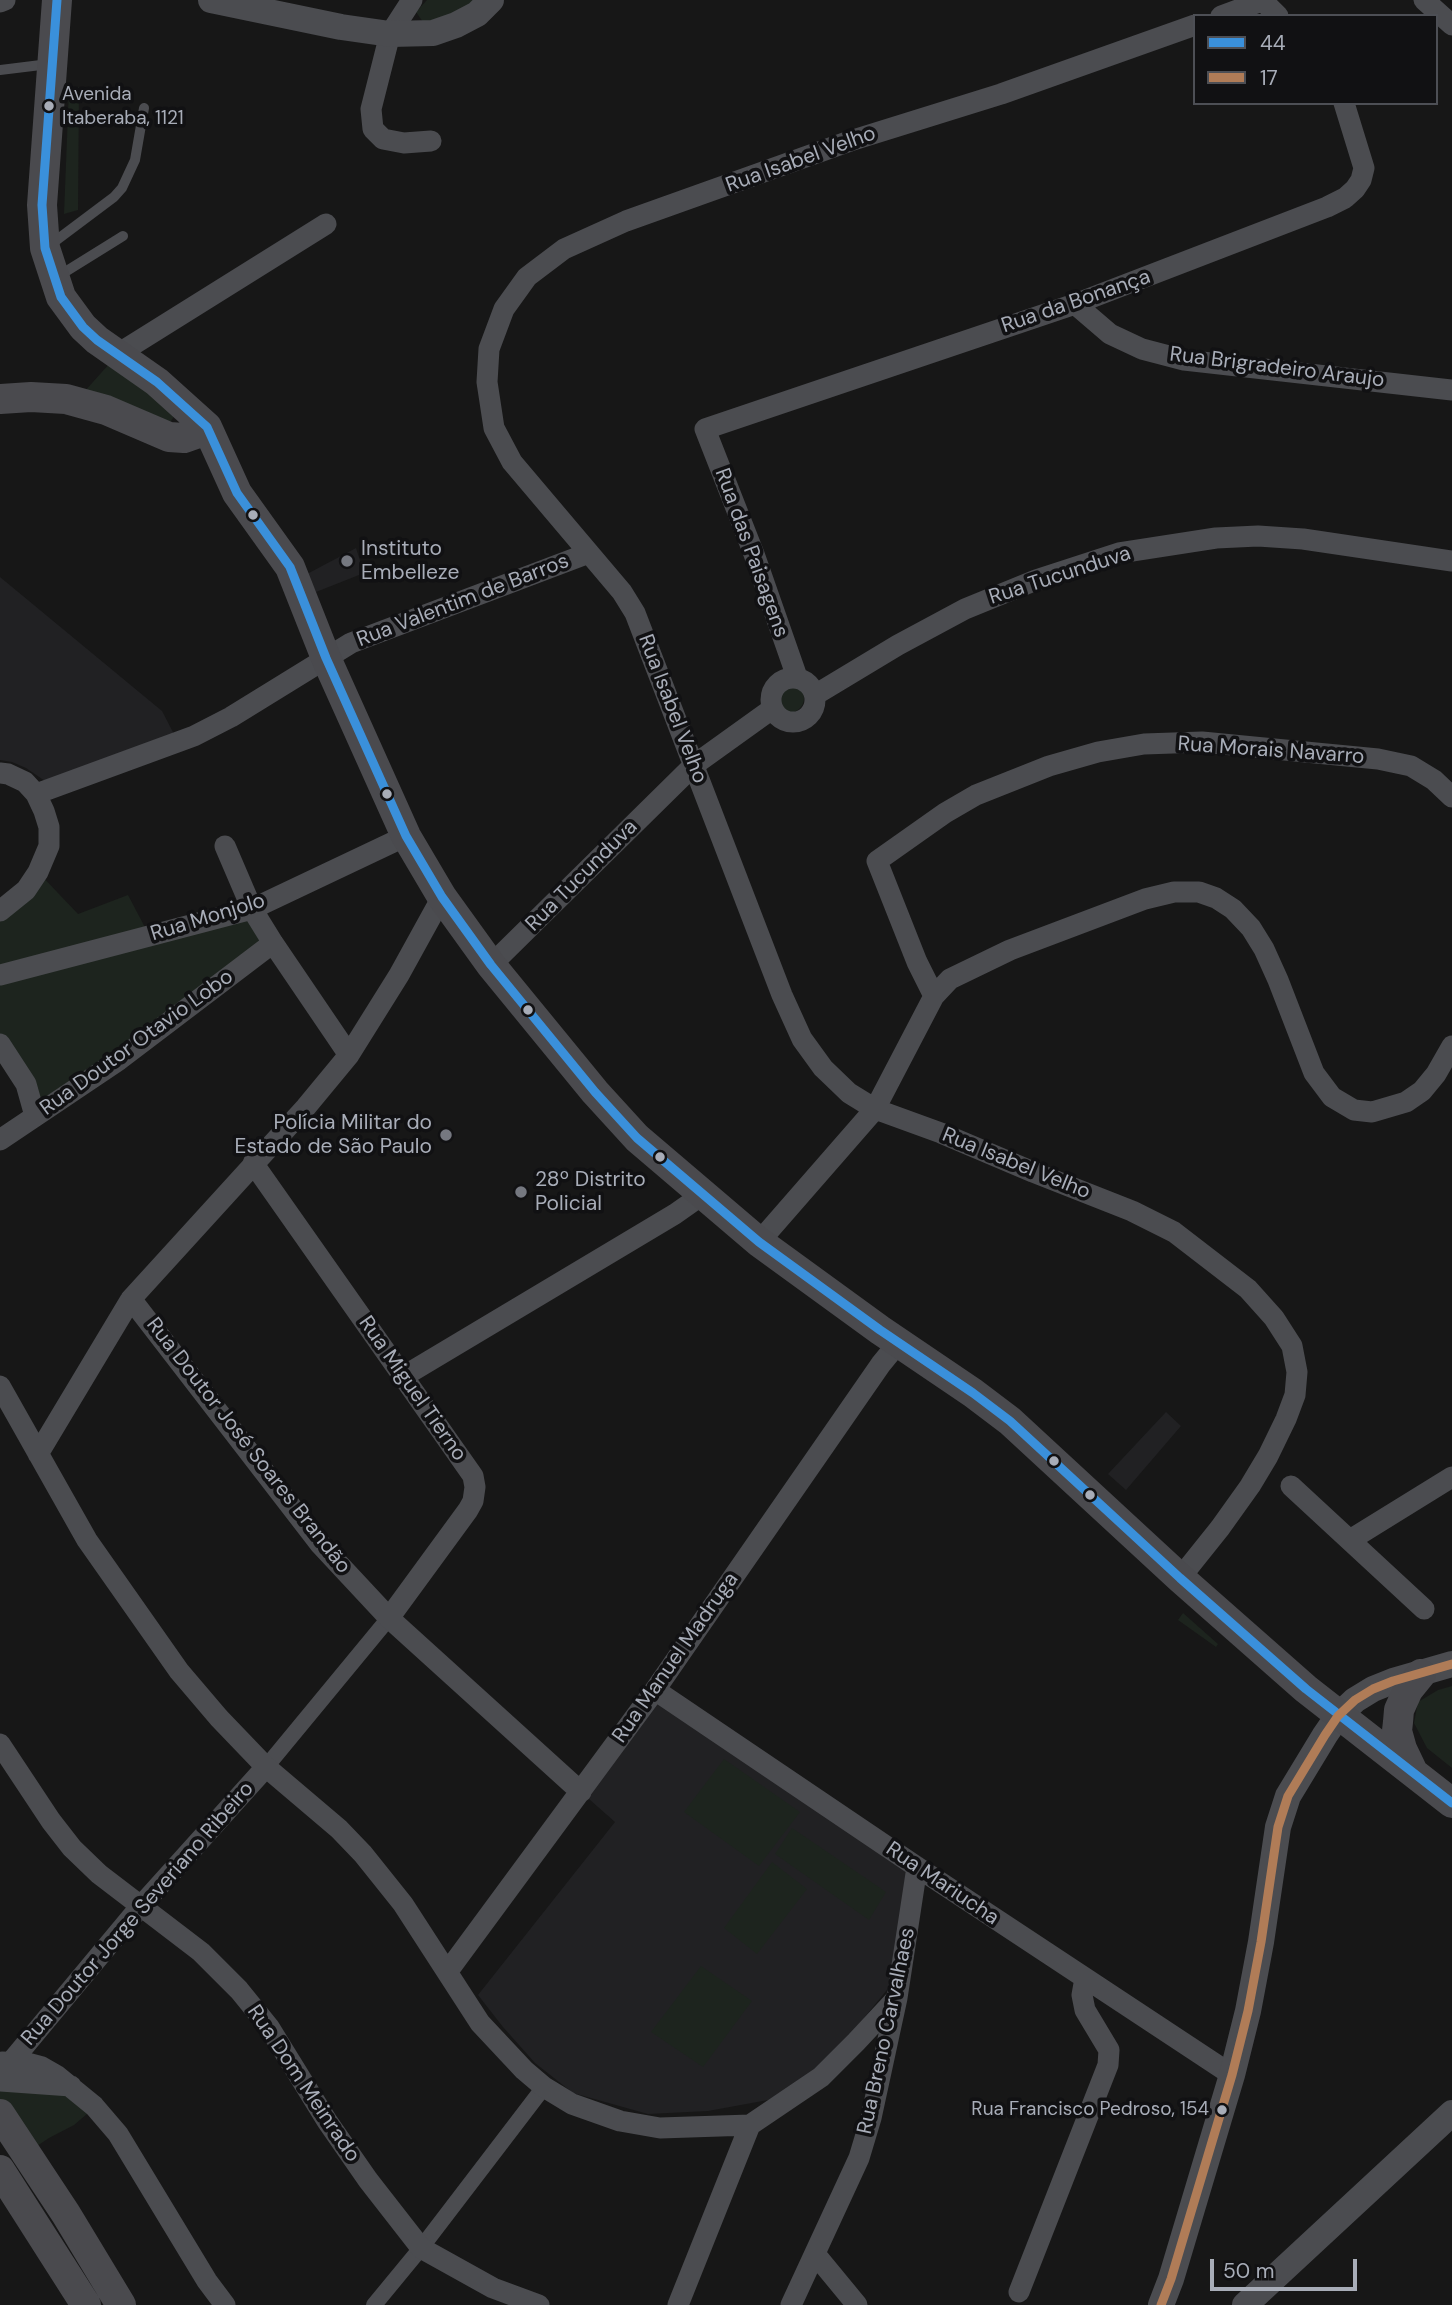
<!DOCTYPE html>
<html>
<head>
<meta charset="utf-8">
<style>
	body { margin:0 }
	#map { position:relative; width:1452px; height:2305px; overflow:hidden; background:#171717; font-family:"DM Sans",sans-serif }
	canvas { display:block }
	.legend { position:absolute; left:1193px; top:14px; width:245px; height:91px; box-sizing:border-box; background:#111113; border:2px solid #4d4f55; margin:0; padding:9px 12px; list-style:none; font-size:21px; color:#a8adb8 }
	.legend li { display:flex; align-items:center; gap:14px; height:35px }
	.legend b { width:35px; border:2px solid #4d4f55 }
	.scale { position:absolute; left:1210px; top:2259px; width:147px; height:32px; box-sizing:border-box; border:4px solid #a8adb8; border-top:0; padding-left:9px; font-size:21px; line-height:24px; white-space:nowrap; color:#a8adb8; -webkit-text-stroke:5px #111113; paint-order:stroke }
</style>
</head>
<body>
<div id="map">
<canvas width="1452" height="2305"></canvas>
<ul class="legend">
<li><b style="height:9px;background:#3a90db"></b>44</li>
<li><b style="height:9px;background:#b07c57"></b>17</li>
</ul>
<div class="scale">50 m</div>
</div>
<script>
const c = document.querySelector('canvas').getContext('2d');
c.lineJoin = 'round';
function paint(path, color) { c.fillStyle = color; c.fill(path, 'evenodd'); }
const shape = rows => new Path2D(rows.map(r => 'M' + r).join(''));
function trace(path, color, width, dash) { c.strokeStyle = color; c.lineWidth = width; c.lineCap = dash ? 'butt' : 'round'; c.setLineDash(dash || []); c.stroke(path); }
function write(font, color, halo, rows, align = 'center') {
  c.font = font + ' "DM Sans",sans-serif'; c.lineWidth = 7; c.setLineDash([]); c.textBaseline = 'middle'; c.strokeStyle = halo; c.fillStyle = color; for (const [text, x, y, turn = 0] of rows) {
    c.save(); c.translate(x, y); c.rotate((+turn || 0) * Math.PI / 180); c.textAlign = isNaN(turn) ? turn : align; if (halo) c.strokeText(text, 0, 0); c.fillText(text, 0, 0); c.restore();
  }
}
paint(shape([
	[356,548,364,573,316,592,307,574],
	[0,577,162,711,175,736,45,781,26,768,12,762,0,760],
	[1166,1412,1181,1426,1126,1490,1108,1474],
	[645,1692,908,1859,895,1980,815,2078,768,2100,708,2111,648,2114,573,2093,535,2063,503,2027,478,1995,615,1822,581,1792]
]), '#212123');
paint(shape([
	[427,0,477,0,443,22,423,22,416,12],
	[79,87,78,210,64,214,69,88],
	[118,354,177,412,171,421,162,427,76,401],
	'774 698a15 15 0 1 1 30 0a15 15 0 1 1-30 0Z',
	[38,872,78,914,128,895,149,935,252,909,273,943,35,1116,0,1044,0,912],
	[1183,1613,1218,1644,1216,1647,1178,1620],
	[1452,1686,1452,1768,1427,1748,1414,1723,1418,1702,1438,1690],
	[724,1759,800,1812,759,1866,684,1812],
	[792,1828,886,1892,869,1920,775,1854],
	[772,1862,807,1889,757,1954,724,1928],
	[701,1966,752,2001,703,2067,651,2032],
	[0,2079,45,2083,94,2108,74,2125,49,2138,25,2154,0,2114]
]), '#1d241e');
trace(shape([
	[0,70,49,64],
	[50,245,114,197,122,188,135,160,144,108],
	[57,277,123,236]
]), '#4b4c50', 10);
trace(shape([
	[266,1767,389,1618],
	[374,2305,421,2248,544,2087]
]), '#4b4c50', 16);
trace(shape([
	[412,0,390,34,371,109,373,129,383,139,404,143,431,141],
	[1424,0,1452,25],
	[1263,1,1278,16],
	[0,2,5,0],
	[1221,16,1265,0],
	[1075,304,1110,334,1142,349,1184,360,1452,390],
	[118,354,326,224],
	[797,677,754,554,705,429,1075,304,1327,207,1345,198,1355,189,1361,180,1364,168,1344,103],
	'771 700a22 22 0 1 1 44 0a22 22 0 1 1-44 0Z',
	[815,695,898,645,965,609,1036,580,1119,553,1216,538,1258,536,1303,539,1452,561],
	[0,773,8,774,25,782,36,794,44,811,49,827,49,846,38,872,26,890,0,911],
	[36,794,194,736,231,717,351,643,589,553],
	[225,846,252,909,273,943,349,1055],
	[491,965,694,765,772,709],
	[0,975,252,909,406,836],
	[934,996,917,962,877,861,945,813,976,795,1049,766,1098,752,1144,744,1202,742,1378,759,1411,766,1434,780,1452,797],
	[0,1044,26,1084,35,1116],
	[0,1140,119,1060,273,943],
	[253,1163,473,1476,475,1487,473,1501,468,1510,389,1618],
	[759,1242,875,1109,934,996,950,979,1010,950,1145,899,1174,892,1199,892,1216,898,1233,909,1251,928,1264,949,1278,980,1314,1073,1332,1097,1354,1110,1372,1112,1406,1102,1422,1091,1436,1074,1452,1046],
	[131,1299,320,1544,389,1618,581,1792],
	[404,1376,675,1214,702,1195],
	[0,1386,87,1540,179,1671,219,1718,266,1767,339,1829,363,1854,403,1904,480,2023,524,2070,544,2087,572,2104,620,2121,660,2128,750,2125,821,2077,856,2042,897,1998],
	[38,1454,131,1299,306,1107,349,1055,399,975,442,897],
	[1291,1486,1424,1609],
	[1350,1540,1452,1477],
	[1180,1578,1220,1528,1250,1486,1268,1456,1286,1419,1295,1395,1297,1372,1292,1346,1274,1318,1248,1289,1174,1232,1132,1211,1033,1172,941,1133,875,1109,849,1093,823,1068,802,1039,782,995,635,613,622,592,512,462,494,428,487,382,489,349,504,309,527,277,564,249,626,221,850,141,1001,94,1195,25],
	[655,1690,917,1867,1232,2075],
	[0,1744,51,1821,72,1848,99,1874,201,1952,239,1990,269,2027,327,2121,368,2180,421,2248,493,2288,539,2305],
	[448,1971,655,1690,881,1364,899,1342],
	[2,2062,27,2063,42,2067,56,2075,94,2106,118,2134,207,2281,225,2305],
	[11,2062,140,1907,266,1767],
	[0,2081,71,2086],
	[815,2254,857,2305],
	[1019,2292,1108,2065,1109,2050,1085,2010,1082,1995,1085,1978],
	[678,2305,750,2125],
	[791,2305,859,2158,871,2118,897,1998,917,1867]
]), '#4b4c50', 21);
trace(shape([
	[211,0,341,27,390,34,433,33,456,25,477,14,491,0],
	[1161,2305,1171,2279,1232,2075,1248,2011,1261,1942,1278,1827,1288,1796,1325,1735,1338,1716,1355,1700,1373,1689,1393,1681,1452,1664],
	[1245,2305,1452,2113]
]), '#4b4c50', 26);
trace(shape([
	[57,0,42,205,45,248,61,297,83,327,97,340,157,382,207,427,237,493,290,567,326,658,406,836,442,897,491,965,595,1092,637,1138,759,1242,880,1330,973,1393,1010,1421,1180,1578,1306,1689,1452,1803],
	[0,399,31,397,66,399,106,410,169,437,184,438,201,432,207,427],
	[1413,1772,1402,1749,1397,1731,1398,1722,1399,1710,1408,1690,1421,1674],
	[0,2114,66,2214,121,2305],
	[0,2170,86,2305]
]), '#4a4a4e', 30);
trace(shape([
	[57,0,42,205,45,248,61,297,83,327,97,340,157,382,207,427,237,493,290,567,326,658,406,836,442,897,491,965,595,1092,637,1138,759,1242,880,1330,973,1393,1010,1421,1180,1578,1306,1689,1452,1803]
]), '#3a90db', 9);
trace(shape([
	[1161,2305,1171,2279,1232,2075,1248,2011,1261,1942,1278,1827,1288,1796,1325,1735,1338,1716,1355,1700,1373,1689,1393,1681,1452,1664]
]), '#b07c57', 9);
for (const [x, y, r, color] of [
	[49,106,6,"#a8adb8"],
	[253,515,6,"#a8adb8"],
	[347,561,7,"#757880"],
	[387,794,6,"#a8adb8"],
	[528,1010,6,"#a8adb8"],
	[446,1135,7,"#757880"],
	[660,1157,6,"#a8adb8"],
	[521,1192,7,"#757880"],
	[1054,1461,6,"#a8adb8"],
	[1090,1495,6,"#a8adb8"],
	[1222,2110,6,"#a8adb8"]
]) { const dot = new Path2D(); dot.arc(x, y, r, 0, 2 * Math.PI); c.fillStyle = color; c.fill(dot); trace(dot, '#111113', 2.5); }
write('19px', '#a8adb8', '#111113', [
	["Avenida",62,95],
	["Itaberaba, 1121",62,119],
	["Rua Francisco Pedroso, 154",1209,2110,"right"]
], 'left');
write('21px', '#a8adb8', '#111113', [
	["Rua Isabel Velho",801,160,-20],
	["Rua da Bonança",1076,302,-19],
	["Rua Brigradeiro Araujo",1277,368,7],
	["Rua das Paisagens",751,553,70],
	["Rua Tucunduva",1060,576,-18],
	["Rua Valentim de Barros",463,601,-21],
	["Rua Isabel Velho",672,709,69],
	["Rua Morais Navarro",1271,751,4],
	["Rua Tucunduva",582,876,-45],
	["Rua Monjolo",208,918,-17],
	["Rua Doutor Otavio Lobo",137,1043,-36],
	["Rua Isabel Velho",1016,1164,22],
	["Rua Miguel Tierno",412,1389,55],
	["Rua Doutor José Soares Brandão",248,1446,52],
	["Rua Manuel Madruga",676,1658,-55],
	["Rua Mariucha",942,1884,34],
	["Rua Doutor Jorge Severiano Ribeiro",138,1914,-49],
	["Rua Breno Carvalhaes",887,2031,-78],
	["Rua Dom Meinrado",303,2084,56]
]);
write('21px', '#a8adb8', '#111113', [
	["Instituto",361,549],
	["Embelleze",361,573],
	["Polícia Militar do",432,1123,"right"],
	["Estado de São Paulo",432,1147,"right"],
	["28º Distrito",535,1180],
	["Policial",535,1204]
], 'left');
</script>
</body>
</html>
